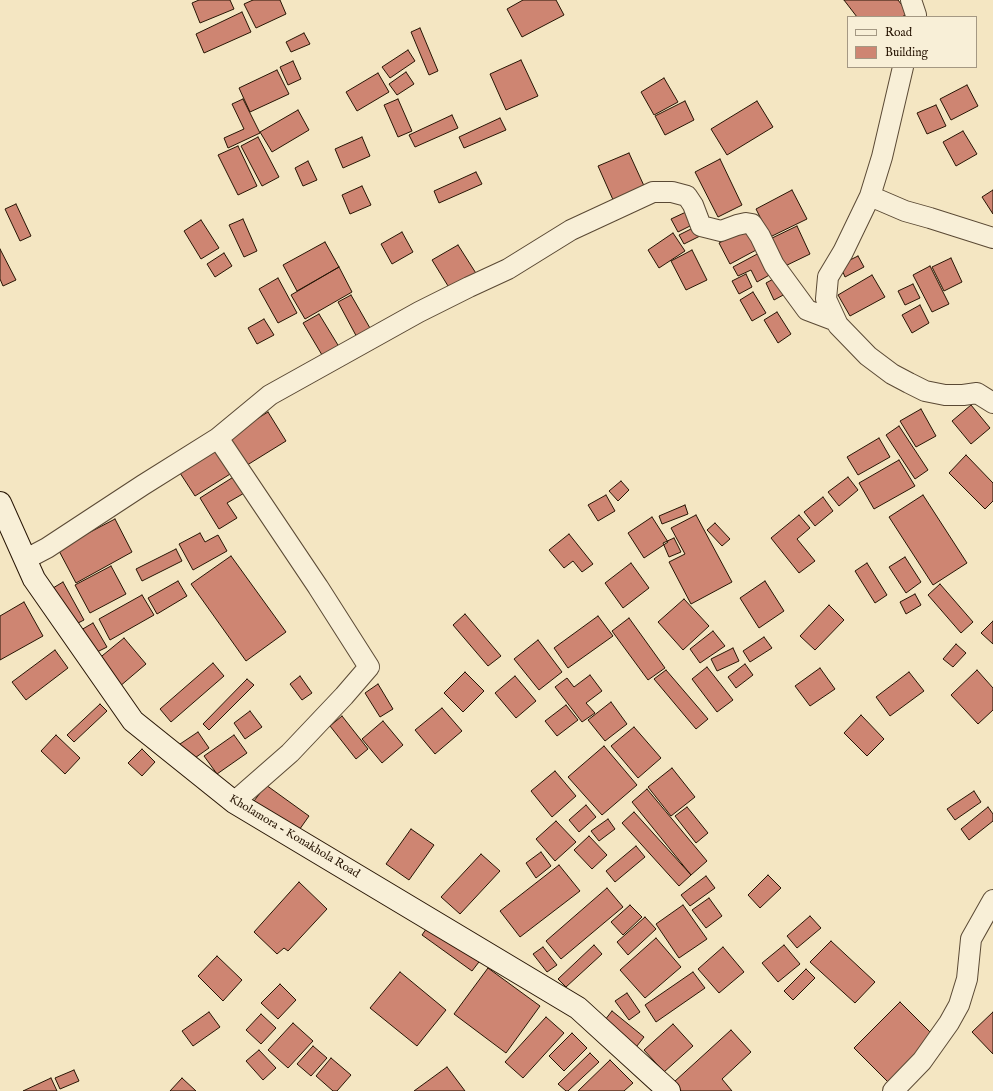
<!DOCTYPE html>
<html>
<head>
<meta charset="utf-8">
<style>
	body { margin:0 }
	#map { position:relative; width:993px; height:1091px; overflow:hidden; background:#f4e6c2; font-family:"IM FELL English",serif }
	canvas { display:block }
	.legend { position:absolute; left:847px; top:16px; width:130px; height:52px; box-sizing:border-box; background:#f8efd7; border:1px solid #a49883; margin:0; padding:5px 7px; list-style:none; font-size:12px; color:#271504 }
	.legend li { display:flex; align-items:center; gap:8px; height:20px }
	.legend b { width:20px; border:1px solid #a49883 }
</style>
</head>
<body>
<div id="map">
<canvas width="993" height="1091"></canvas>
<ul class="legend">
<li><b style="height:5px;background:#f8efd7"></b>Road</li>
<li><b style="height:11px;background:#ce8572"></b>Building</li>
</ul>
</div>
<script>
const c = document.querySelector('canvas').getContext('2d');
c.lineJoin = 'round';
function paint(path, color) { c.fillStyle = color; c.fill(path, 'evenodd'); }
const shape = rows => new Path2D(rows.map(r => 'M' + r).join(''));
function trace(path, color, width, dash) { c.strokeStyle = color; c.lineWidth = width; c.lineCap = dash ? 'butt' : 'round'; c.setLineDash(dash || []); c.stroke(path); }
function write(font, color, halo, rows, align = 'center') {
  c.font = font + ' "IM FELL English",serif'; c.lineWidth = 3; c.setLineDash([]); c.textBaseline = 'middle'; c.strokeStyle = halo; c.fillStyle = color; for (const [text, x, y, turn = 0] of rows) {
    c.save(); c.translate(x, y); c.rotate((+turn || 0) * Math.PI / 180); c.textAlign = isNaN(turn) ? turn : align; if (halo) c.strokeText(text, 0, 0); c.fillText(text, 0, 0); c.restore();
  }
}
const building = shape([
	[199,0,230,0,234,9,200,23,192,3,199,0],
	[253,0,280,0,286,14,256,28,244,4,253,0],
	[523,0,556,0,564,15,522,37,507,9,523,0],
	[844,0,898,0,908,13,902,17,857,17,844,0],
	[242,12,251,32,204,53,196,34,242,12],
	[420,28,438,71,429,75,411,32,420,28],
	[304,33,310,44,291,52,286,42,304,33],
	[408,50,415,61,390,78,382,67,408,50],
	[521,60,538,96,506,110,490,74,521,60],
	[293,61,301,79,288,85,280,67,293,61],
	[277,70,289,94,250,112,239,88,277,70],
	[406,72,414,84,397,95,389,84,406,72],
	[378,73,389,92,357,111,346,92,378,73],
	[664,78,678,102,654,115,641,92,664,78],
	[967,85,978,106,951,120,940,99,967,85],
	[243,99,260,133,228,148,224,138,244,129,232,104,243,99],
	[398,99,412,131,398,137,384,105,398,99],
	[685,101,694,120,665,135,655,116,685,101],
	[757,101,773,127,727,155,711,129,757,101],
	[936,105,946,126,927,134,917,113,936,105],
	[298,110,309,130,272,152,260,132,298,110],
	[452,115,458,128,415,147,409,135,452,115],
	[500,118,506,130,464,148,459,137,500,118],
	[963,131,977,154,956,166,943,142,963,131],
	[258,137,279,177,262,186,241,146,258,137],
	[362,137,370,156,343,168,335,149,362,137],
	[238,146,257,186,238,195,218,155,238,146],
	[629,153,645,188,614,202,598,166,629,153],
	[720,159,742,205,718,217,695,172,720,159],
	[308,161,317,180,303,186,295,168,308,161],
	[476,172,482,184,439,203,434,191,476,172],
	[362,186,371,205,350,214,342,195,362,186],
	[792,190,807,219,770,237,756,209,792,190],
	[993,190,993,214,982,197,993,190],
	[16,204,31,236,20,241,5,209,16,204],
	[686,212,692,225,678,232,671,219,686,212],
	[243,219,257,251,244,257,229,225,243,219],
	[201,220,219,248,201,259,184,231,201,220],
	[797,226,810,254,781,268,768,240,797,226],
	[695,227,700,236,684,244,679,235,695,227],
	[747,229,758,249,730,264,719,243,747,229],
	[402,232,413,252,392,264,381,244,402,232],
	[673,233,685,251,659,268,648,250,673,233],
	[325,242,339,267,297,291,283,265,325,242],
	[458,245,479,278,453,294,432,260,458,245],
	[0,249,16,280,3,286,0,279,0,249],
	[692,250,707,280,686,290,671,261,692,250],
	[761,252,773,273,757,282,751,270,738,276,733,267,761,252],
	[224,253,232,266,215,277,207,264,224,253],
	[858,256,864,267,845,277,840,265,858,256],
	[951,258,962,282,944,291,932,267,951,258],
	[930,266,949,304,932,312,913,275,930,266],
	[339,267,352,292,305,319,291,295,339,267],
	[746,274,752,287,739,294,732,281,746,274],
	[872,275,885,297,850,316,838,295,872,275],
	[779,276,787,293,774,300,766,283,779,276],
	[278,278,297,313,278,323,259,289,278,278],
	[913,284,920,298,905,305,898,291,913,284],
	[753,292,766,313,752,321,740,300,753,292],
	[351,295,374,335,360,343,338,302,351,295],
	[920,305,929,323,912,333,902,315,920,305],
	[777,312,791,334,778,343,764,320,777,312],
	[319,314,341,350,325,360,303,323,319,314],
	[264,319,274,335,257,344,248,328,264,319],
	[971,405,990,428,971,444,952,421,971,405],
	[921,409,936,436,916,447,900,421,921,409],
	[268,412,286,441,244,467,226,438,268,412],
	[899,426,928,470,915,479,886,435,899,426],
	[879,438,890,457,858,475,847,457,879,438],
	[221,448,235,471,195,496,180,473,221,448],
	[966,455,993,483,993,501,985,509,949,473,966,455],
	[899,460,915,486,874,509,859,483,899,460],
	[235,476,246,492,227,503,237,518,219,529,200,498,235,476],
	[848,477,858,490,839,506,828,492,848,477],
	[621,481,629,490,618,501,609,491,621,481],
	[606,495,615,511,598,521,588,505,606,495],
	[923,495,967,563,933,585,889,517,923,495],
	[823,497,833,511,815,526,804,512,823,497],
	[685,505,688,514,662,524,659,516,685,505],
	[696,515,732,582,691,604,669,562,685,554,671,528,696,515],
	[799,515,810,528,797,539,815,561,799,573,771,538,799,515],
	[652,517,668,542,644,558,628,533,652,517],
	[115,519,132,552,76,583,58,549,115,519],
	[715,523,730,539,722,546,707,530,715,523],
	[200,533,205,542,218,535,227,551,193,570,179,544,200,533],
	[569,534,593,564,582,572,573,561,564,568,549,550,569,534],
	[674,538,681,552,669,557,663,543,674,538],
	[176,549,182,561,142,581,136,569,176,549],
	[231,556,286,632,246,661,191,584,231,556],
	[905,557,921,582,906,593,889,567,905,557],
	[631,563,649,588,623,608,605,583,631,563],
	[867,563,887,595,875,603,855,571,867,563],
	[111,566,126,594,90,613,75,585,111,566],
	[178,581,187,596,157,614,148,598,178,581],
	[765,581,784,611,759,628,740,598,765,581],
	[63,582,84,620,74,625,53,588,63,582],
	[940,584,973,622,961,633,928,595,940,584],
	[915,594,921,605,906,614,900,602,915,594],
	[142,595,154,615,110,640,99,619,142,595],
	[684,599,709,626,683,650,658,622,684,599],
	[24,602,43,636,0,660,0,616,24,602],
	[829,605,844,620,815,650,800,636,829,605],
	[465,614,501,656,488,666,453,625,465,614],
	[598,616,613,636,568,668,554,648,598,616],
	[629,618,665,668,648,680,612,631,629,618],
	[993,621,993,644,981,633,993,621],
	[93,623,107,647,95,653,81,630,93,623],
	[713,631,725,646,700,663,690,649,713,631],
	[764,637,772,648,750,662,743,651,764,637],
	[124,638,146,664,119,687,97,660,124,638],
	[538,640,562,672,539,690,514,659,538,640],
	[956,644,966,653,953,667,943,659,956,644],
	[733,648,739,661,717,671,711,659,733,648],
	[55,650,68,668,26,700,12,682,55,650],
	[213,663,224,676,171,722,160,709,213,663],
	[745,664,753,675,736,688,728,677,745,664],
	[707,667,733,700,717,712,692,679,707,667],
	[820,668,835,689,810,706,795,686,820,668],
	[666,670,708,719,696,729,654,679,666,670],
	[977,670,993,688,993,710,978,724,951,695,977,670],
	[465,672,484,691,463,712,444,693,465,672],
	[909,672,924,691,890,716,876,697,909,672],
	[590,675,602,691,586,703,595,713,582,722,555,687,567,678,574,687,590,675],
	[300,676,312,693,302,700,290,684,300,676],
	[515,676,536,701,516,718,495,693,515,676],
	[247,679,254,685,209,730,203,724,247,679],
	[378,684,393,709,380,717,365,693,378,684],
	[611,702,627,724,605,741,588,720,611,702],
	[100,704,107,711,74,742,67,735,100,704],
	[566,705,578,720,557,736,545,721,566,705],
	[442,708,462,731,435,754,415,730,442,708],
	[250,711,262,727,245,739,234,723,250,711],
	[861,715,884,739,867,756,844,733,861,715],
	[342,716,368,749,356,759,330,726,342,716],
	[383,721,403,745,382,763,362,739,383,721],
	[634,727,661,758,638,778,611,746,634,727],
	[198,732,209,748,192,760,180,744,198,732],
	[56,735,80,758,65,774,41,751,56,735],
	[234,735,247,753,217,774,204,756,234,735],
	[604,746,637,785,602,815,568,777,604,746],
	[142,749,155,762,142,776,128,763,142,749],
	[672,768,695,797,671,816,648,787,672,768],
	[555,771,576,796,552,817,531,791,555,771],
	[266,785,309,816,297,833,254,801,266,785],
	[647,789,707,861,691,875,632,802,647,789],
	[974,791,981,802,955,820,947,809,974,791],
	[586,805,596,817,579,832,569,820,586,805],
	[687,807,708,833,696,843,675,816,687,807],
	[988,807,993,814,993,821,969,840,961,829,988,807],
	[634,812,691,875,679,886,622,823,634,812],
	[608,819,615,829,599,841,591,831,608,819],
	[556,821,576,842,555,861,536,839,556,821],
	[411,829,434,845,409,880,386,864,411,829],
	[589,836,607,855,592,869,574,850,589,836],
	[636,846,645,857,615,882,606,871,636,846],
	[541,852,551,866,536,878,526,863,541,852],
	[481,854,500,871,460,914,441,897,481,854],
	[559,865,580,891,520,937,500,911,559,865],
	[768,875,781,888,760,908,748,895,768,875],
	[706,876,715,888,690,906,681,895,706,876],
	[299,882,327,909,288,951,284,948,277,954,254,932,299,882],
	[607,888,623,907,561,959,546,941,607,888],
	[709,898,722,916,706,928,692,910,709,898],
	[630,905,642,917,623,935,611,922,630,905],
	[683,905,707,939,679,958,656,924,683,905],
	[810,916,821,928,797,948,787,936,810,916],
	[645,917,656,929,628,955,617,942,645,917],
	[431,922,482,958,472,971,422,935,431,922],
	[656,938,681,967,645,998,620,970,656,938],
	[831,941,875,982,855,1003,810,962,831,941],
	[594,945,602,954,566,987,558,979,594,945],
	[784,945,800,964,778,982,762,963,784,945],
	[543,947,557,965,547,972,533,954,543,947],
	[723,947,744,972,719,993,698,969,723,947],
	[217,956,242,980,223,1001,198,976,217,956],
	[488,968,540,1006,506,1053,454,1014,488,968],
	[806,969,815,978,793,1000,784,991,806,969],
	[400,972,446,1010,417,1046,370,1008,400,972],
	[693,972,705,988,656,1022,645,1005,693,972],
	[280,984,296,1000,278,1019,261,1003,280,984],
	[627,993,640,1012,629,1020,615,1001,627,993],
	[900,1002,935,1037,889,1083,854,1048,900,1002],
	[612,1011,644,1037,633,1051,601,1025,612,1011],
	[209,1012,220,1027,193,1046,182,1031,209,1012],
	[993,1012,993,1054,972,1032,993,1012],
	[261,1014,276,1028,261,1044,246,1030,261,1014],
	[546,1017,564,1033,523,1078,505,1062,546,1017],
	[293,1023,313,1041,288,1068,268,1050,293,1023],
	[673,1024,693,1046,664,1072,644,1050,673,1024],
	[731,1030,751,1052,722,1079,732,1091,681,1091,674,1082,731,1030],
	[572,1033,587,1048,564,1071,549,1056,572,1033],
	[313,1046,327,1058,311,1076,297,1064,313,1046],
	[259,1050,276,1068,263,1080,246,1061,259,1050],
	[590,1053,599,1062,568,1091,566,1091,558,1084,590,1053],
	[331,1058,351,1075,337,1091,333,1091,316,1076,331,1058],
	[610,1060,633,1083,624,1091,578,1091,610,1060],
	[447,1067,465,1091,414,1091,447,1067],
	[74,1070,79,1081,60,1089,55,1078,74,1070],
	[51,1078,57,1091,23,1091,51,1078],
	[182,1078,196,1091,170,1091,182,1078]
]);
paint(building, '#ce8572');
trace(building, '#271504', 1);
const street = shape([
	[911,0,916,15,916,17],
	[903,67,882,157,870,196,843,252,828,277,826,299,838,325,868,356,892,374,909,383,925,391,945,395,963,395,977,393,993,403],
	[870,196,905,211,930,218,993,238],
	[218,438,270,395,419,312,469,287,508,269,571,230,653,192,672,192,687,196,693,205,701,226,721,231,737,225,746,223,752,224,760,236,774,265,807,310,836,321],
	[26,559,47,548,143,485,218,438,318,587,369,667,344,696,290,753,234,802],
	[893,1091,922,1061,949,1023,959,1005,967,979,971,939,993,900]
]);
const secondary = shape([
	[0,503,34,579,133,721,234,802,578,1008,669,1091]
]);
trace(street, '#5a4934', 22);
trace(secondary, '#271504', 24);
trace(street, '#f8efd7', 20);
trace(secondary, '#f8efd7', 22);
write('12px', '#271504', '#f8efd7', [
	["Kholamora - Konakhola Road",294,837,31]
]);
</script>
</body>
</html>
